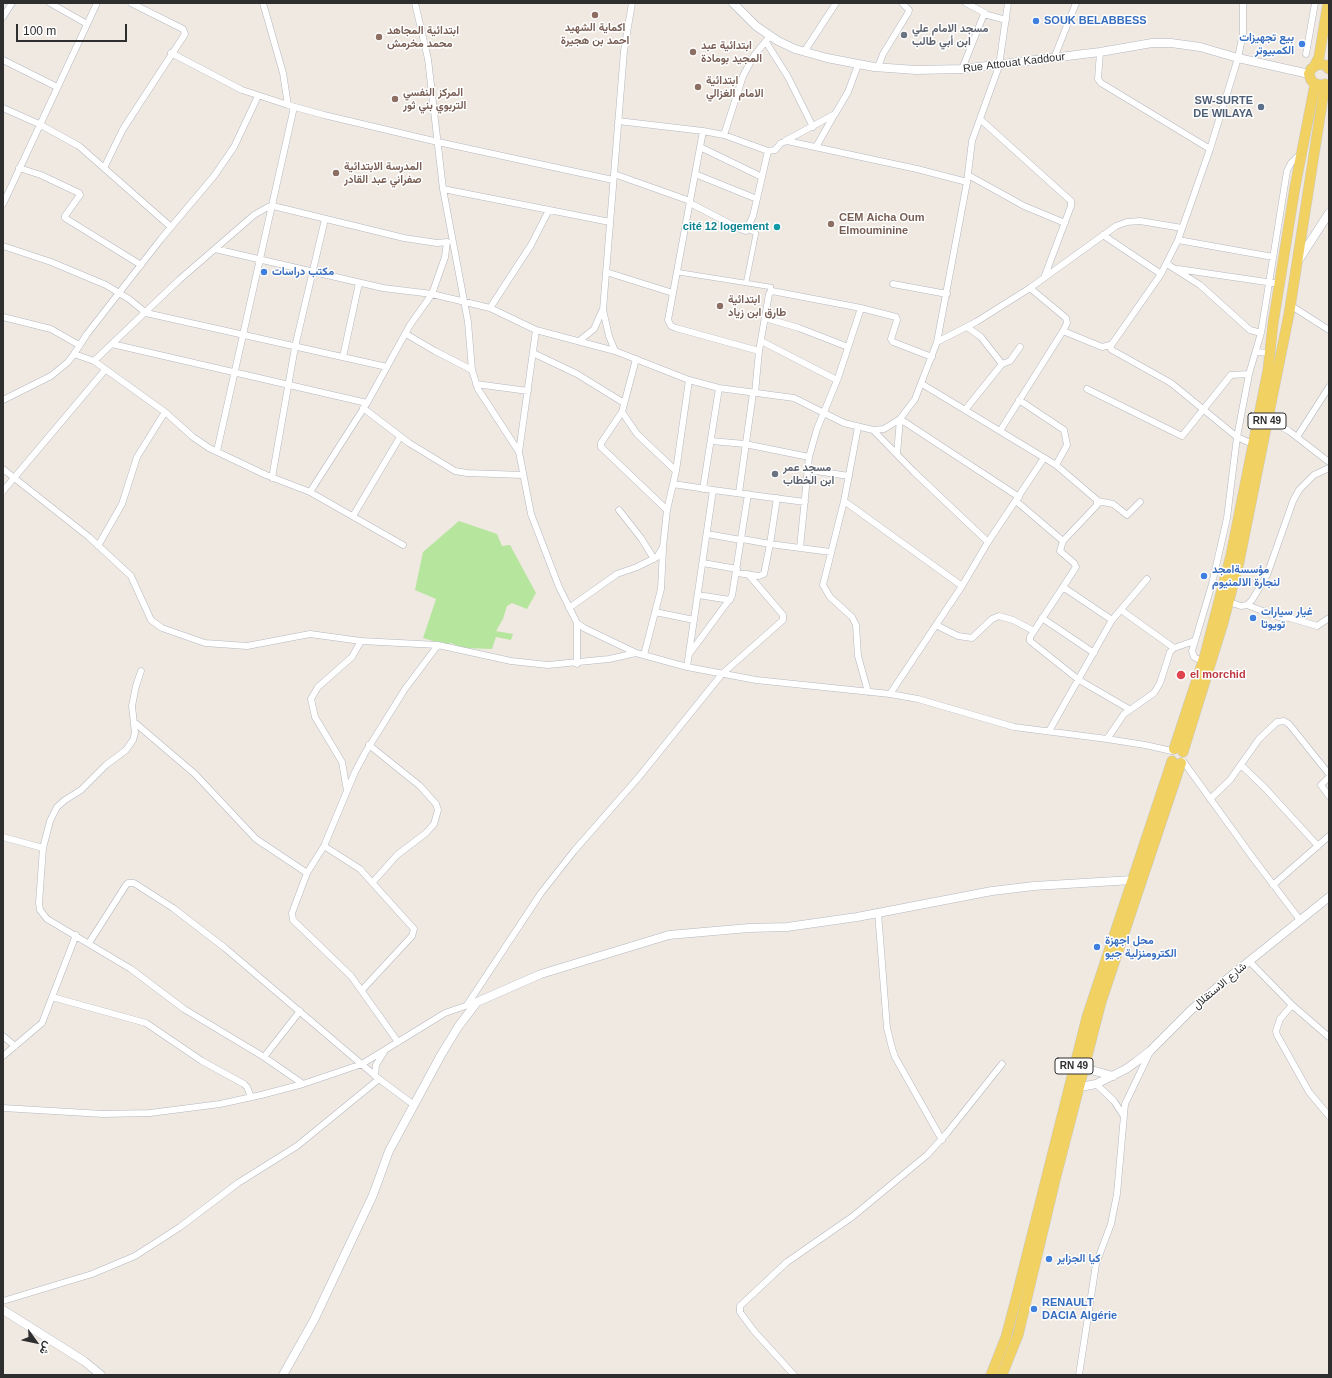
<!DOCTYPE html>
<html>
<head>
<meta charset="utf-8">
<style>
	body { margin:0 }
	#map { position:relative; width:1332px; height:1378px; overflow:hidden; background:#efe9e1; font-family:Helvetica,Vazirmatn,sans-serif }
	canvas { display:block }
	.frame { position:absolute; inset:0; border:4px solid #2e2e2e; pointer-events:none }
	.north { position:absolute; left:16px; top:1322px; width:40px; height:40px; -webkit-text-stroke:3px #fff; paint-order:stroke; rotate:123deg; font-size:11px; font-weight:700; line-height:16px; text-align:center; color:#2e2e2e }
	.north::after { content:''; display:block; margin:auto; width:14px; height:18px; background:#2e2e2e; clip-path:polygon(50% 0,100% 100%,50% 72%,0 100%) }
	.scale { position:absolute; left:16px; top:24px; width:111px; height:18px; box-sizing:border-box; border:2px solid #2e2e2e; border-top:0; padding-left:5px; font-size:12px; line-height:14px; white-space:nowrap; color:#2e2e2e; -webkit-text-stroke:3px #fff; paint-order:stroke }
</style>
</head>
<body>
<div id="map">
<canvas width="1332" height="1378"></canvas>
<div class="frame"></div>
<div class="north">ش</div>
<div class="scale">100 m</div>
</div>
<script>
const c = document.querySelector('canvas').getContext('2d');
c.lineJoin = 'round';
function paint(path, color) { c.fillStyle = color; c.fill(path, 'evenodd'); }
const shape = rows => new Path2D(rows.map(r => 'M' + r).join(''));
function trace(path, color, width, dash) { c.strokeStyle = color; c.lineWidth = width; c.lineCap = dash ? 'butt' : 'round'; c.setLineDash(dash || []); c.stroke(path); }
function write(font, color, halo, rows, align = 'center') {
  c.font = font + ' Helvetica,Vazirmatn,sans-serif'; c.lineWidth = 3; c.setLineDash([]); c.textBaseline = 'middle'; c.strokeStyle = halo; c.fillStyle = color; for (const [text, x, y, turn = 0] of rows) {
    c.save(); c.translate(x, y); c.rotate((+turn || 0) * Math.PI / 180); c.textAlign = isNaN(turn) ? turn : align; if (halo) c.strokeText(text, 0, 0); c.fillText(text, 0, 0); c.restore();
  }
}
paint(shape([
	[459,521,497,534,502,546,510,545,536,593,527,609,512,603,507,606,503,619,496,631,513,634,511,640,496,637,492,649,463,648,451,643,446,645,423,638,436,599,415,590,423,552]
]), '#b6e59e');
const pedestrian = shape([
	[748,230,756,233,746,283,771,287,769,294],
	[677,272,746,283]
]);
const minor = shape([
	[50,3,87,24],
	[263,3,283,73,288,105,324,115,438,142,613,180],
	[415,3,428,59,443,189,468,322,472,370,478,389,519,452,531,514,559,587,577,623,584,628,636,653,687,667,756,680,890,694,918,699,1014,727,1107,739,1145,745,1172,751],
	[966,3,985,13],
	[1243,3,1243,33,1238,58,1210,149,1178,240,1161,274,1110,347,1112,350,1171,383,1237,437,1253,444],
	[3,17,12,3],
	[766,42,788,77,813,127],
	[804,52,836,3],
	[1100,52,1098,79,1101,83,1210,149],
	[171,53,242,90,288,105],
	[1306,54,1315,3],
	[1054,58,1076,3],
	[3,60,57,87],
	[878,67,883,54,908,13,909,10,902,3],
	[962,69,984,14,1006,20],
	[3,108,39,124,79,146,104,168,123,129,185,34,183,29,131,3],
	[980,119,1071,201,1071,206,1044,278],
	[618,121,703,131,724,135,768,151,775,150,781,143,787,141,917,169,967,182],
	[703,131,668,320,671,326,676,328,759,351],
	[724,135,743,76,753,57,770,36],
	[785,141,835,114,848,92,858,65],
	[700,147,762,177],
	[816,147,833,117],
	[19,168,41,175,79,193,80,195,65,216,65,218,141,265],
	[104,168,171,227],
	[614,174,690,201],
	[695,174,757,199],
	[968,175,1024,206,1065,223],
	[443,189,610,222],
	[690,203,740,229,746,231,753,216,768,151],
	[3,204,97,3],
	[1103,235,1161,274],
	[1178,240,1273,257],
	[3,246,51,262,106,285,129,299,146,313,387,367],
	[215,249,383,288,432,294,490,308,536,330,615,351,689,380,719,388,794,398,844,423,873,430,884,429,900,419,915,399,937,342,967,182,972,141,999,66,1008,3],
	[1167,264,1200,285,1250,330,1261,333],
	[1178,269,1280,284],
	[606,272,673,293],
	[893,284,947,294],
	[1030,288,1066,318,1067,323,1063,331,1102,347,1110,345],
	[1290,305,1329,330],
	[490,308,531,245,549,210],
	[3,317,51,329,79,345],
	[765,318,799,328,848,347],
	[406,334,435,351,472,370],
	[579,341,594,329,602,311],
	[761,341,837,380],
	[937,342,976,322,1030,288,1116,226,1127,222,1140,221,1182,228],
	[112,344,367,403],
	[615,351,609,336,603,310,624,51,632,3],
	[1256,352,1270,353],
	[533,353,577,374,624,403],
	[74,354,87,334,161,239,214,176,234,147,258,96],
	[343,357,359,283],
	[636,359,622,412,601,443,601,447,667,510],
	[94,361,179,280,254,215,268,207,273,206,404,238,437,243,447,242,445,257,432,294,410,325,367,403,310,492],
	[1002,364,1010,361,1020,347],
	[476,384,528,391],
	[922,384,1056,465,1097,500,1097,505,1063,541,1060,551,1074,563,1076,567,1063,587,1112,620,1049,731],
	[1087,389,1182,436,1231,375,1249,374],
	[755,393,759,351,769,294,772,291,861,308,896,317,897,320,891,339,893,342,932,357],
	[3,400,51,376,68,362,74,354,94,361,165,412,193,437,209,448,266,475,310,492,403,545],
	[1019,400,1064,430,1067,445,1056,465],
	[363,408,409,443,455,471,467,473,523,475],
	[965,410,1002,364,981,337,967,327],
	[1267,419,1289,431,1329,462],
	[858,427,844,501,823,585,830,597,852,617,856,625,858,656,868,692],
	[873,430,914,472,988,542],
	[1000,431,1063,331],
	[1297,437,1329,387],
	[711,441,745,444,809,457],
	[217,451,294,107],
	[519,452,536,330],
	[897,454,900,419,1019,497],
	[3,469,89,537,131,576,151,620,162,628,205,643,247,646,310,634,361,641,438,645,511,661,548,665,609,659,636,653],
	[809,470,849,476],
	[676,471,689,380],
	[272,478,295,347,325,219],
	[673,484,713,490],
	[703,489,719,388],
	[3,491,105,370],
	[739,493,753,393],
	[777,498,770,544,800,548],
	[844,501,962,586],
	[1016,501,1063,541],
	[1098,501,1113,504,1127,515,1140,502],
	[619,510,641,538,654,559],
	[353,516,400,437],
	[707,534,741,540],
	[98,546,122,504,137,457,165,412],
	[831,552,800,548,809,457,817,429,838,378,861,308],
	[703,563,737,569],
	[737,573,759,576,764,574,770,544,742,539],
	[1063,587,1030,637,1030,641,1079,680,1129,709],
	[698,595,730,600],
	[1229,602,1241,606,1247,605,1252,600,1267,575,1293,501,1299,490,1314,475,1329,468],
	[1247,605,1279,617,1290,618,1317,626,1329,618],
	[569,608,617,574,637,567,657,557,663,547,667,510,676,471,637,434,622,412],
	[1121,610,1174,648],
	[655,612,694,620],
	[1042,618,1094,653],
	[1112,620,1147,579],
	[936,625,958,636,972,638,992,619,999,616,1013,620,1034,631],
	[690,653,732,596,748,494],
	[644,655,661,589,663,549],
	[1203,662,1194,657,1192,651,1212,584,1227,518,1237,437,1249,374,1261,333,1287,171,1291,163,1301,153],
	[577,664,577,623],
	[687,667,713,490,805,502],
	[141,671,136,686,132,706,135,733,133,740,126,750,106,765,81,790,65,800,57,807,50,821,43,848,39,903,40,910,47,919,131,969,184,1009,264,1057],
	[890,694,962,586,988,542,1044,458],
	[134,722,195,774,256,839,307,873],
	[1107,739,1124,714,1154,693,1160,683,1170,652,1174,648,1194,641],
	[369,745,420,786,436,804,438,810,434,824,426,833,397,855,373,882],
	[1183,761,1253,858,1300,920],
	[1241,765,1265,788,1318,846],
	[1329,777,1321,785,1329,796],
	[347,791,342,762,315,717,311,699,318,687,352,657,361,641],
	[1210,799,1230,780,1259,739,1277,722,1284,721,1289,724,1329,774],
	[3,837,43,848],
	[324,846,360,869,414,929,412,936,362,990],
	[1273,885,1329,836],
	[878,912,887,1028,892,1048,895,1057,942,1140],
	[89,943,126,885,128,883,134,883,173,908,225,948,379,1079,414,1105],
	[1250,962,1292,1005,1329,1037],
	[52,997,146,1023,202,1061,244,1084,247,1087,251,1097],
	[467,1005,541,893,574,851,638,778,722,674,783,620,783,615,748,574],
	[1292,1005,1280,1019,1276,1031,1277,1035,1309,1092,1329,1116],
	[300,1011,264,1057,303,1084],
	[3,1036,15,1046],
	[398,1042,351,976,293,920,292,913,307,873,324,846,355,772,365,753,405,689,438,645],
	[3,1056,42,1023,76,935],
	[375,1076,376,1065,384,1052],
	[1096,1084,1114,1101,1123,1115],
	[3,1108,103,1114,150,1113,220,1104,261,1095,303,1084,362,1064,445,1013,471,1004],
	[3,1301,92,1274,135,1256,180,1227,238,1183,297,1146,379,1079],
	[794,1375,754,1331,740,1312,740,1306,787,1262,852,1217,927,1155,947,1133,1002,1064],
	[1079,1375,1096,1264,1111,1224,1117,1194,1125,1104,1150,1052]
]);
const tertiary = shape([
	[733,3,756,26,778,41,795,49,827,58,874,67,916,70,962,69,1100,52,1152,43,1171,43,1200,47,1238,58,1309,74],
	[1298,261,1329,213],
	[1078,1073,1091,1070,1113,1076],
	[1075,1088,1096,1084,1126,1069,1136,1062,1150,1051,1190,1011,1222,983,1329,897],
	[3,1310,84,1361,101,1375],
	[283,1375,314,1320,373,1195,389,1151,441,1055,458,1027,477,1002,541,974,669,935,749,928,787,927,857,917,992,891,1034,886,1132,880]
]);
const primary = shape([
	[1315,65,1319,57,1328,3],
	[1321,85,1315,84,1311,80,1309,74,1311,69,1318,64,1325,65,1329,69],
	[1174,749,1205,655,1231,555,1268,370,1273,324,1295,187,1315,84],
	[1183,752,1223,623,1239,562,1289,314,1325,84],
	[991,1375,1006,1337,1015,1303,1087,1017,1172,761],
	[1002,1375,1018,1335,1055,1180,1101,1002,1181,763]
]);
trace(pedestrian, '#b4b7c1', 5.5);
trace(minor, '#b4b7c1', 7);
trace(tertiary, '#b4b7c1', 9);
trace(primary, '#c9c9c9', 11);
trace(pedestrian, '#fff', 4.5);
trace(minor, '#fff', 6);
trace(tertiary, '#fff', 8);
trace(primary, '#f2d163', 10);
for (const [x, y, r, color] of [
	[595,15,4,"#8d6e63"],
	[1036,21,4,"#3f7fe0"],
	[904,35,4,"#6b7280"],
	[379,37,4,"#8d6e63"],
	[1302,44,4,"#3f7fe0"],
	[693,52,4,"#8d6e63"],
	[698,87,4,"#8d6e63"],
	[395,99,4,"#8d6e63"],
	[1261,107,4,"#5c6f8a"],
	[336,173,4,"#8d6e63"],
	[831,224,4,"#8d6e63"],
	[777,227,4,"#0f9aa8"],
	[264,272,4,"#3f7fe0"],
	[720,306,4,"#8d6e63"],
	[775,474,4,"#6b7280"],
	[1204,576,4,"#3f7fe0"],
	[1253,618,4,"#3f7fe0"],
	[1181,675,5,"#e0444e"],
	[1097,947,4,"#3f7fe0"],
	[1049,1259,4,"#3f7fe0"],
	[1034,1309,4,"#3f7fe0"]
]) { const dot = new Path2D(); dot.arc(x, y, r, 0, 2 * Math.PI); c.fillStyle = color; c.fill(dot); trace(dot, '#fff', 1.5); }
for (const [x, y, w] of [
	[1267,421,38],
	[1074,1066,38]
]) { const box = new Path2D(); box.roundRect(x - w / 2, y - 8, w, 16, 3); c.fillStyle = '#fff'; c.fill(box); trace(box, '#2e2e2e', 1); }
write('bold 10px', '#2e2e2e', null, [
	["RN 49",1267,421],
	["RN 49",1074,1066]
]);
write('bold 11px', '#366cbe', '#fff', [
	["SOUK BELABBESS",1044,21],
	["بيع تجهيزات",1294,38,"right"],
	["الكمبيوتر",1294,51,"right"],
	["مكتب دراسات",272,272],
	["مؤسسةامجد",1212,570],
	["لنجارة الالمنيوم",1212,583],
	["غيار سيارات",1261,612],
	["تويوتا",1261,625],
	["محل اجهزة",1105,941],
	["الكترومنزلية جيو",1105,954],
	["كيا الجزاير",1057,1259],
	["RENAULT",1042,1303],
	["DACIA Algérie",1042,1316]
], 'left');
write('bold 11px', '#785e54', '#fff', [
	["اكماية الشهيد",595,28,"center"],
	["احمد بن هجيرة",595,41,"center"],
	["ابتدائية المجاهد",387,31],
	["محمد مخرمش",387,44],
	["ابتدائية عبد",701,46],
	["المجيد بومادة",701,59],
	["ابتدائية",706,81],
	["الامام الغزالي",706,94],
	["المركز النفسي",403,93],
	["التربوي بني ثور",403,106],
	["المدرسة الابتدائية",344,167],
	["صفراني عبد القادر",344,180],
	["CEM Aicha Oum",839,218],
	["Elmouminine",839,231],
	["ابتدائية",728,300],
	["طارق ابن زياد",728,313]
], 'left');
write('bold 11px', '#5b616d', '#fff', [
	["مسجد الامام علي",912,29],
	["ابن أبي طالب",912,42],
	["مسجد عمر",783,468],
	["ابن الخطاب",783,481]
], 'left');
write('11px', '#2e2e2e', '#fff', [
	["Rue Attouat Kaddour",1014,63,-7],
	["شارع الاستقلال",1220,986,-40]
]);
write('bold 11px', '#4e5e75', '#fff', [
	["SW-SURTE",1253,101],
	["DE WILAYA",1253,114]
], 'right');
write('bold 11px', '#0d838f', '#fff', [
	["cité 12 logement",769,227]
], 'right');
write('bold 11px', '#be3a42', '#fff', [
	["el morchid",1190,675]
], 'left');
</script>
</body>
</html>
